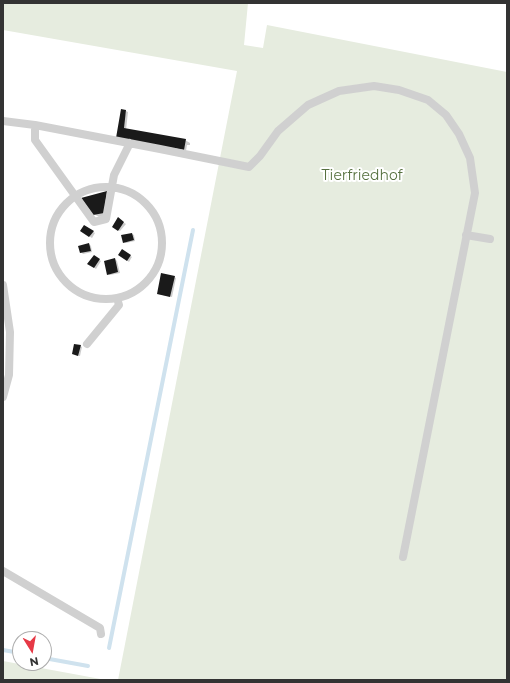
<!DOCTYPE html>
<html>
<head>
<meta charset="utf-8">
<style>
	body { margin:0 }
	#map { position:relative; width:510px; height:683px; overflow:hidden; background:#fff; font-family:Montserrat,sans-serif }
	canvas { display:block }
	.frame { position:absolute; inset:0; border:4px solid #333; pointer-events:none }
	.north { position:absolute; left:12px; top:631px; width:40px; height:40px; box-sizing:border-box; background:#fff; border:1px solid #adadad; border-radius:50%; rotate:169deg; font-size:11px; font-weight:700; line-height:16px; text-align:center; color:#333 }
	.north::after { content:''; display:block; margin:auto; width:14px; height:18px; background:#e63946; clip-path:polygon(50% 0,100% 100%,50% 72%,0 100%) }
</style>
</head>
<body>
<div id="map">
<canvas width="510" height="683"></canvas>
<div class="frame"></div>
<div class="north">N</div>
</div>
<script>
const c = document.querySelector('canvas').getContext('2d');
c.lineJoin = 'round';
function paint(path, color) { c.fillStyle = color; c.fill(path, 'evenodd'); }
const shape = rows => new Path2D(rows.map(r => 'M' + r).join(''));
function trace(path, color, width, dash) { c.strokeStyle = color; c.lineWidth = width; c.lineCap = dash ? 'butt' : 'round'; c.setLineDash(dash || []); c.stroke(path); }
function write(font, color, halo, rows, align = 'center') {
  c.font = font + ' Montserrat,sans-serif'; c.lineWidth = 4; c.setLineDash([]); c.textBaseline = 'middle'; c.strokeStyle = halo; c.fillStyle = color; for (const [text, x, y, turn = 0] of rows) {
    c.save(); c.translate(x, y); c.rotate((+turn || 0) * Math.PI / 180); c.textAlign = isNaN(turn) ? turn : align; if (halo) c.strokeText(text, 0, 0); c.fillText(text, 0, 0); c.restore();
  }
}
paint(shape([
	[3,3,248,3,244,45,263,48,267,25,507,72,507,680,118,680,237,71,3,30],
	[3,661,106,680,3,680]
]), '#e6ecdf');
paint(shape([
	[126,111,128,112,126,130,185,140,190,143,190,145,187,145,186,151,120,139],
	[107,192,108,215,99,217,94,214],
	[118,219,126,224,120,231,113,226],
	[85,226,95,233,92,238,81,231],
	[132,234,134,235,135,241,126,243,124,242],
	[89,244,91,246,92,252,83,254,81,252],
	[122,250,132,257,129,262,119,255],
	[94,256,101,261,96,269,89,264],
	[115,259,117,261,120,273,110,275,108,274],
	[174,277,176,278,172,297,158,294],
	[80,346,82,347,80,356,75,355]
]), '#0003');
trace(shape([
	[109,648,193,230],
	[3,650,20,653],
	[44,658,88,666]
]), '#cfe2ee', 4);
paint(shape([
	[121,109,126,110,124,128,186,139,184,150,116,138],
	[107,191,104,213,93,215,81,198],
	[118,217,124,222,118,231,112,227],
	[84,225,94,231,89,237,80,231],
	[132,233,134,240,123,243,121,235],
	[89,243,91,251,80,253,78,246],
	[122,249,131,255,127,261,118,255],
	[94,255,100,259,94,268,87,264],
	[115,258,118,272,107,275,104,261],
	[161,273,175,276,170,297,157,294],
	[74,344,81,345,78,356,72,354]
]), '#1a1a1a');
trace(shape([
	[3,121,35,125,160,149,249,167,260,156,278,131,308,105,339,91,374,86,399,90,428,100,446,115,459,134,470,158,475,193,403,557],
	[35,125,35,140,94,222,106,219,114,175,130,143],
	'50 243a56 56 0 1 1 112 0a56 56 0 1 1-112 0Z',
	[466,235,490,239],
	[3,285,10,332,9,375,3,397],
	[87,344,119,305,117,298],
	[3,571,100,628,101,634]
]), '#d0d0d0', 8);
write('14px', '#56703f', '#fff', [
	["Tierfriedhof",362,176]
]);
</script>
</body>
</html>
